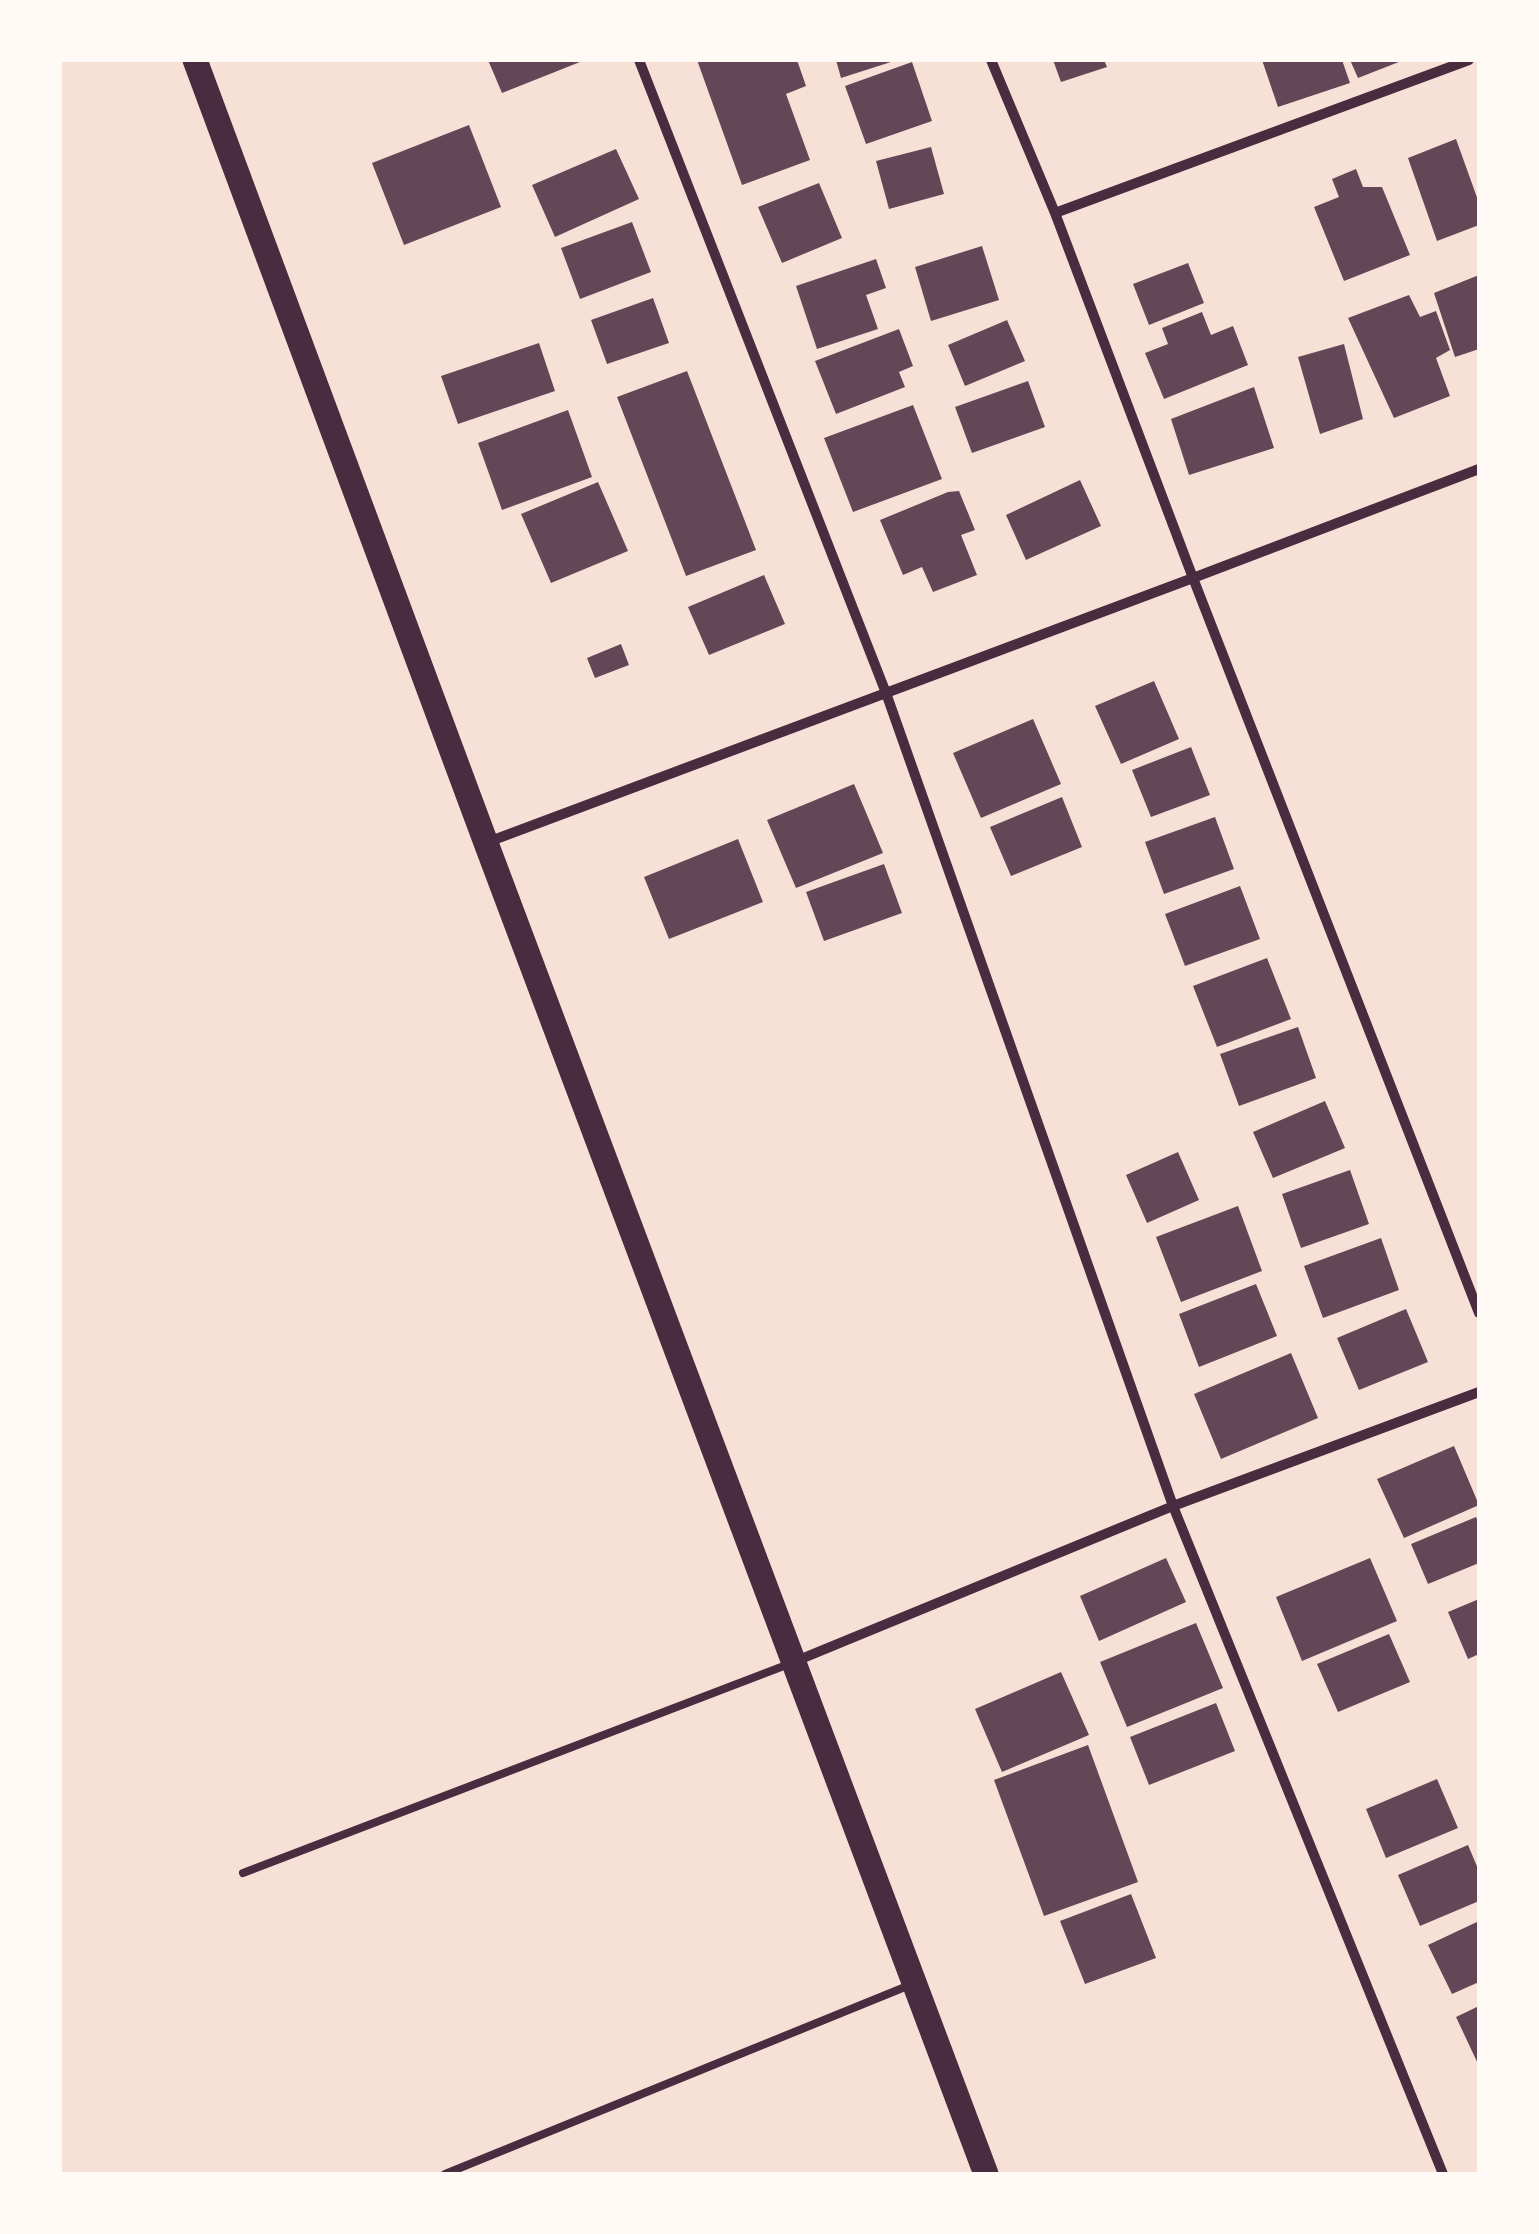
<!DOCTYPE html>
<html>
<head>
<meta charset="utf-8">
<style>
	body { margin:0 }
	#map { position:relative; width:1539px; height:2234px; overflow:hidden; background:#f7e1d7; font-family:Raleway,sans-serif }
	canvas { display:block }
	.frame { position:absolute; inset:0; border:62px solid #fffaf5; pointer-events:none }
</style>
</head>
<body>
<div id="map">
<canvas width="1539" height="2234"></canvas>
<div class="frame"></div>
</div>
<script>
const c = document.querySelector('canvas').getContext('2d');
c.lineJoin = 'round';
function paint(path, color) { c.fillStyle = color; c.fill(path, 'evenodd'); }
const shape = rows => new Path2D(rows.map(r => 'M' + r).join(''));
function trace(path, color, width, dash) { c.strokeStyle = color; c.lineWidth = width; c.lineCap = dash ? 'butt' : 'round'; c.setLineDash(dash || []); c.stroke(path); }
paint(shape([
	[488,60,585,60,502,93],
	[697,60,797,60,806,86,786,94,810,160,742,185],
	[836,60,893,60,894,61,841,78],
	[1053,60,1104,60,1107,67,1061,82],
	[1262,60,1342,60,1350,83,1278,107],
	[1350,60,1404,60,1358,78],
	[912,62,932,121,866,144,845,86],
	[469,125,501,207,404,245,372,163],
	[1456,139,1479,203,1479,225,1437,241,1408,158],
	[931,147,944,194,889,209,876,161],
	[616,149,639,199,555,237,532,185],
	[1356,169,1363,187,1382,187,1410,255,1344,281,1314,207,1339,197,1332,179],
	[819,183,842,238,782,263,758,207],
	[632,222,651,272,580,299,561,248],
	[982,246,999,300,931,321,915,267],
	[876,259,886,288,866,295,878,329,817,349,796,286],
	[1188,263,1204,303,1149,325,1133,284],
	[1479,275,1479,349,1455,357,1434,293],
	[1409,295,1420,317,1436,311,1450,350,1436,358,1450,396,1394,418,1348,318],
	[653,298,669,343,607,364,591,320],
	[1202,312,1211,335,1233,326,1248,365,1164,399,1145,353,1168,344,1162,328],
	[1007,320,1025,361,965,386,948,345],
	[899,329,913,366,899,372,905,387,836,414,815,361],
	[539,343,555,391,458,424,441,376],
	[1344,344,1363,419,1320,434,1298,357],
	[687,371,756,550,686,576,617,397],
	[1028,381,1045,427,972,453,955,407],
	[1254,387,1274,448,1189,475,1171,419],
	[913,405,942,479,853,512,824,438],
	[568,410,592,477,502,510,478,443],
	[1080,480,1101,526,1026,560,1006,515],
	[598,482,628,551,551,583,521,514],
	[959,491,975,530,961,535,977,575,933,592,922,567,903,575,880,520,948,492],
	[764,575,785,624,709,655,688,607],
	[621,644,629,665,595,678,587,658],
	[1154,681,1179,739,1121,764,1095,706],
	[1033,719,1061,784,981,818,953,753],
	[1191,747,1210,795,1151,817,1132,770],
	[854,784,883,853,796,888,767,820],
	[1062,797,1082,847,1011,876,990,827],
	[1215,817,1234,869,1164,894,1145,842],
	[738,839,763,902,669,939,644,877],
	[884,864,902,913,824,941,806,892],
	[1240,886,1260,939,1185,966,1165,914],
	[1267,958,1291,1019,1217,1047,1193,986],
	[1298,1027,1316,1078,1239,1106,1220,1054],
	[1325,1101,1345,1148,1273,1178,1253,1132],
	[1178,1152,1199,1200,1147,1223,1126,1175],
	[1350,1170,1369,1224,1301,1248,1282,1194],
	[1238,1206,1262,1271,1181,1302,1156,1237],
	[1381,1238,1399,1290,1323,1318,1304,1266],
	[1256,1284,1277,1336,1199,1367,1179,1314],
	[1406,1309,1428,1362,1359,1390,1337,1338],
	[1291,1353,1318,1418,1221,1459,1194,1394],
	[1454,1446,1479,1505,1404,1538,1377,1479],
	[1476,1517,1479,1524,1479,1563,1428,1584,1411,1544],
	[1166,1558,1186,1602,1099,1641,1080,1596],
	[1370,1558,1397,1621,1302,1661,1276,1597],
	[1479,1599,1479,1654,1468,1659,1448,1612],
	[1196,1623,1223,1688,1127,1727,1100,1662],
	[1389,1634,1410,1682,1338,1712,1317,1664],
	[1061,1672,1089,1735,1002,1772,975,1709],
	[1216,1703,1235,1751,1149,1785,1130,1737],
	[1088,1745,1138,1882,1044,1916,994,1780],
	[1437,1779,1458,1828,1386,1858,1366,1809],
	[1468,1845,1479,1871,1479,1901,1420,1926,1398,1875],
	[1131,1894,1156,1958,1085,1984,1060,1921],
	[1479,1921,1479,1982,1452,1994,1428,1945],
	[1479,2006,1479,2066,1456,2017]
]), '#644757');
trace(shape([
	[243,1873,789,1664],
	[445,2174,910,1985]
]), '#4a2c40', 8);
trace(shape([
	[639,60,886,693,1173,1506,1443,2174],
	[991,60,1055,213,1193,578,1479,1313],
	[1055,213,1469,60],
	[488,842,1193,578,1479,469],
	[796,1661,1173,1506,1479,1392]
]), '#4a2c40', 10);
trace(shape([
	[195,60,486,843,986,2174]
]), '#4a2c40', 25);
</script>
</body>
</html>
